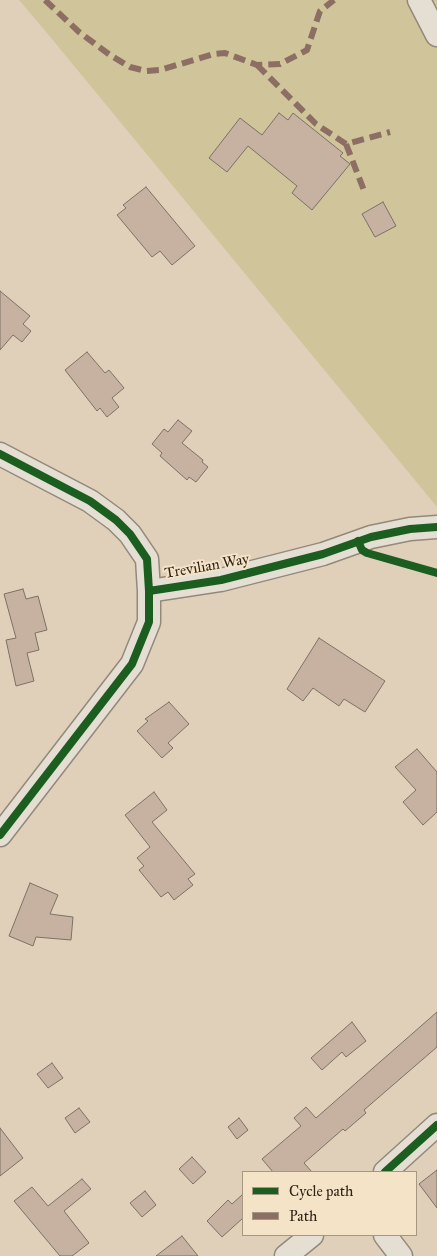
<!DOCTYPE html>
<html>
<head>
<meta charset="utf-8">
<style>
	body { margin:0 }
	#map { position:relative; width:437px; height:1256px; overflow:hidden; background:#e0d0b9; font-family:"IM FELL Great Primer",serif }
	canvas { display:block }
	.legend { position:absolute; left:242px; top:1171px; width:175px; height:65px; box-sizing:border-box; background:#f5e3c7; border:1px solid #a59782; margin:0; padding:6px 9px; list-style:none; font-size:15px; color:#2e251a }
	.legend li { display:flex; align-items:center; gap:10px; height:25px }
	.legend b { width:25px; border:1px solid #a59782 }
</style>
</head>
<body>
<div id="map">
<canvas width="437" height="1256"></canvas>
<ul class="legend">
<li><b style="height:6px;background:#1b5e20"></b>Cycle path</li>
<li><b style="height:6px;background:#8d6e63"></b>Path</li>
</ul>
</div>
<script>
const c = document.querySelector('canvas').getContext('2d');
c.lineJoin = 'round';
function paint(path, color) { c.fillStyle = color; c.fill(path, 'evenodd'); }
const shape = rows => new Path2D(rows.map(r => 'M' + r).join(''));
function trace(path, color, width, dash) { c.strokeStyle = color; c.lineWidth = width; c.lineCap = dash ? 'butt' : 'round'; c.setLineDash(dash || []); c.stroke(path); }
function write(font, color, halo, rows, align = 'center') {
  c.font = font + ' "IM FELL Great Primer",serif'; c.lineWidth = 4; c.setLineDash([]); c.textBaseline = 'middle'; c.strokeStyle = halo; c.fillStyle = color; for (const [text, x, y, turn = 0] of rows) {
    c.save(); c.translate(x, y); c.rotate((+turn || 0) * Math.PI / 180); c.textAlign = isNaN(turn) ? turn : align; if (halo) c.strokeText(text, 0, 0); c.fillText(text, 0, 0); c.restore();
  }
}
paint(shape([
	[19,0,437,0,437,507,47,33]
]), '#d0c49b');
const building = shape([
	[279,113,288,120,293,113,343,153,340,156,350,164,312,210,292,193,297,186,248,146,227,172,209,158,240,118,262,135,279,113],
	[146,187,195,246,172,265,160,251,152,257,117,215,126,208,123,205,146,187],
	[383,202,396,226,375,237,362,214,383,202],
	[0,291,30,316,23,324,31,331,22,342,13,335,0,350,0,291],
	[87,352,105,373,109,370,124,388,112,398,119,407,107,417,100,408,97,411,65,370,87,352],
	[178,420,192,431,182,443,203,460,202,462,208,467,196,482,189,477,187,480,160,456,162,453,152,444,164,429,168,432,178,420],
	[23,589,26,599,38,596,47,630,35,633,39,650,27,653,34,681,16,686,6,640,16,638,4,594,23,589],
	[319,638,385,681,365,712,344,699,339,706,313,688,303,701,287,689,319,638],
	[169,702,189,724,168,743,173,748,162,758,137,731,148,721,145,719,169,702],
	[417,749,437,772,437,812,423,825,403,802,416,790,395,767,417,749],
	[154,792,167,810,152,822,195,874,188,879,193,885,174,900,168,892,161,897,139,870,144,866,137,858,150,847,125,815,154,792],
	[30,883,58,895,50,914,73,917,71,940,36,937,33,946,9,936,30,883],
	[437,1012,437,1047,364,1110,366,1113,345,1131,343,1129,304,1163,312,1172,273,1172,262,1159,301,1126,294,1118,306,1107,316,1118,437,1012],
	[352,1022,366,1041,346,1057,342,1052,322,1070,311,1058,352,1022],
	[52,1063,63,1078,48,1088,37,1074,52,1063],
	[79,1108,90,1122,75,1133,65,1118,79,1108],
	[239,1118,248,1130,237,1139,228,1127,239,1118],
	[0,1128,23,1158,0,1176,0,1128],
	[192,1157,206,1172,193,1184,179,1169,192,1157],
	[437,1170,437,1208,419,1184,437,1170],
	[82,1179,91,1189,64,1211,89,1243,72,1256,60,1256,14,1201,32,1187,48,1206,82,1179],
	[145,1191,156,1205,142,1217,130,1203,145,1191],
	[243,1194,243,1218,222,1237,207,1221,228,1200,232,1204,243,1194],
	[182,1236,198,1256,156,1256,182,1236]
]);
paint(building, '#c7b2a2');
trace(building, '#7b7165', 1);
const minor = shape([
	[419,0,437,35],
	[0,454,90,501,116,520,130,534,147,559,149,591,149,622,132,664,0,835],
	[149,591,221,580,323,554,371,537,410,529,437,527],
	[385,1172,437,1125],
	[385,1235,401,1256],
	[286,1256,312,1235]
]);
trace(minor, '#93897b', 25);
trace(minor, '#e5ded2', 22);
trace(shape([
	[45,0,79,32,110,55,130,67,146,71,160,70,214,54,225,53,257,65,280,64,307,50,320,11,334,0],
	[257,65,316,124,346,144,390,132],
	[346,144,365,193]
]), '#8d6e63', 6, [12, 6]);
trace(shape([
	[0,454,90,501,116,520,130,534,147,559,149,591,149,622,132,664,0,835],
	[358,541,362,550,367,553,437,573],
	[149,591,221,580,323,554,371,537,410,529,437,527],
	[385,1172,437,1125]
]), '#1b5e20', 8);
write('15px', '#2e251a', '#f5e3c7', [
	["Trevilian Way",207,567,-10]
]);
</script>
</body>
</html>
